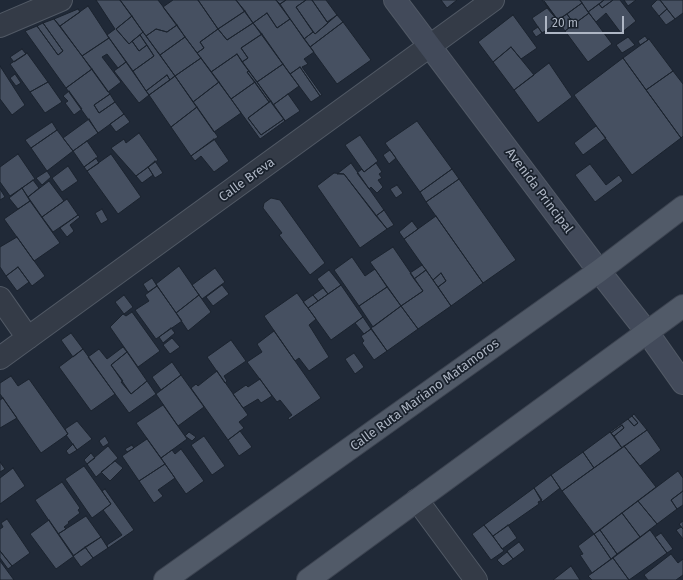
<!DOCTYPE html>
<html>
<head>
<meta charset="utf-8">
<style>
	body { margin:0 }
	#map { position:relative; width:683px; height:580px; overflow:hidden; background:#202937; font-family:"Fira Sans",sans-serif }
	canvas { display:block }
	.scale { position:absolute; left:545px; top:16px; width:79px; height:18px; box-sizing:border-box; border:2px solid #aeb6c4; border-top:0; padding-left:5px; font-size:12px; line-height:14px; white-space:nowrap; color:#aeb6c4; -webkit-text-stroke:3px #19212c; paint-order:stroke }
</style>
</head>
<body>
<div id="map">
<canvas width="683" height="580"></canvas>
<div class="scale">20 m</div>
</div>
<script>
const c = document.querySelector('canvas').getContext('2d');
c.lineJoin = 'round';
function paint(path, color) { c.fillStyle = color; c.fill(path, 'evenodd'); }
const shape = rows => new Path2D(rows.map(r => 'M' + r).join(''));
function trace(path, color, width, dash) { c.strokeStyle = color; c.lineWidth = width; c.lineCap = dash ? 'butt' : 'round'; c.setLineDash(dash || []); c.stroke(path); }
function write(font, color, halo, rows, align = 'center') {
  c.font = font + ' "Fira Sans",sans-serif'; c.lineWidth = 3.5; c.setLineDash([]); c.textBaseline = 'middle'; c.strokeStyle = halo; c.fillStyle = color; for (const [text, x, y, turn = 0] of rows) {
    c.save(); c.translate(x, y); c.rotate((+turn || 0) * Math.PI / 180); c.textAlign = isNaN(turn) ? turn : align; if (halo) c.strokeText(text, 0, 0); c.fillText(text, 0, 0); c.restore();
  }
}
const building = shape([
	[96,0,120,0,132,16,116,29,129,44,132,41,139,51,147,45,154,56,133,71,107,35,115,29,96,0],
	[120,0,158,0,177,25,167,32,156,29,146,36,120,0],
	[198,0,236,0,245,11,218,29,198,0],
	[198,0,218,29,200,42,204,48,197,53,163,7,173,0,198,0],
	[236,0,276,0,290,19,277,28,267,13,253,23,236,0],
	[276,0,286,0,280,4,276,0],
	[286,0,306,0,296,7,313,32,304,39,280,4,286,0],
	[306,0,312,0,328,23,315,34,296,7,306,0],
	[312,0,326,0,337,15,327,22,312,0],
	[441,0,457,0,447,8,441,0],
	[542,0,580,0,582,3,558,20,542,0],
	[580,0,604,0,588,12,580,0],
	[604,0,613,0,602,8,599,4,604,0],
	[613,0,620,0,636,21,621,33,606,13,596,22,588,12,599,4,602,8,613,0],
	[624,0,636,0,628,6,624,0],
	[657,0,660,0,667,9,659,16,651,6,657,0],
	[660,0,683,0,683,13,675,19,660,0],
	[544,1,558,20,567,14,574,24,565,31,544,1],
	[582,3,589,13,574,24,567,14,582,3],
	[88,6,109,38,82,56,60,26,88,6],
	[547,8,559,22,542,33,532,18,547,8],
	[78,9,80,12,60,26,54,19,78,9],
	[667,9,675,19,666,25,659,16,667,9],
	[245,11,253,23,227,40,218,29,245,11],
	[267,13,277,28,290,19,314,52,304,59,308,64,302,67,322,95,320,96,300,67,290,74,253,23,267,13],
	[589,13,612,44,588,62,565,31,589,13],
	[337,15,343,22,310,47,304,39,313,32,315,34,337,15],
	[513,15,537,48,521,59,511,47,493,62,478,42,513,15],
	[132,16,143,32,129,44,116,29,132,16],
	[54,19,92,69,66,88,25,31,37,26,58,55,63,51,43,23,54,19],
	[343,22,371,60,337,84,310,47,343,22],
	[43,23,63,51,58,55,37,26,43,23],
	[253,23,262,34,241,48,248,58,242,62,237,54,211,72,197,53,204,48,200,42,218,29,227,40,253,23],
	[177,25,185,37,160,55,146,36,156,29,167,32,177,25],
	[538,27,542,33,536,37,532,31,538,27],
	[143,32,175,76,170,80,167,75,146,91,133,71,154,56,140,35,143,32],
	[262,34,283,64,257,82,242,62,248,58,241,48,262,34],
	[140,35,147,45,139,51,132,41,140,35],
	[645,36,648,40,640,45,638,41,645,36],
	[185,37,201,58,175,76,160,55,185,37],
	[628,37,635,45,622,53,616,45,628,37],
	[109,38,126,62,118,68,107,54,102,57,121,82,108,92,82,56,109,38],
	[649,39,673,71,646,90,623,58,649,39],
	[511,47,534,75,514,90,493,62,511,47],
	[22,49,26,54,14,62,10,57,22,49],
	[27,53,48,82,30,92,10,64,27,53],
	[237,54,249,71,247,72,255,82,231,99,211,72,237,54],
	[201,58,219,82,193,102,175,76,201,58],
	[623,58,681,138,632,175,574,95,623,58],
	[126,62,149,95,139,103,114,71,126,62],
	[549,63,572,97,538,123,514,90,549,63],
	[283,64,299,86,273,105,257,82,283,64],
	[0,66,25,105,12,115,0,99,0,66],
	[300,67,320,96,311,102,290,74,300,67],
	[92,69,110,94,94,105,99,113,115,102,124,114,98,133,66,88,92,69],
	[249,71,271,101,269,102,247,72,249,71],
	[673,71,683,84,683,136,681,138,646,90,673,71],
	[15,74,21,83,16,86,10,78,15,74],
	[167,75,170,80,149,95,146,91,167,75],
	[175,76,197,107,171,127,149,95,175,76],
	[48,82,62,102,45,113,30,92,48,82],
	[219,82,241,113,214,132,193,102,219,82],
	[255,82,269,102,248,118,261,135,284,119,285,121,260,139,231,99,255,82],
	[69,91,82,109,74,115,65,103,68,101,63,96,69,91],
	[110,94,115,102,99,113,94,105,110,94],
	[288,94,300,111,285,121,273,105,288,94],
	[271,101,284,119,261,135,248,118,271,101],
	[197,107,218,137,191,156,171,127,197,107],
	[124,114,130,122,116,132,110,124,124,114],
	[89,119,98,133,73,151,63,138,89,119],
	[417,121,452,169,420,192,385,143,417,121],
	[52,122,57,130,31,148,25,140,52,122],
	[596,126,606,138,583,155,574,143,596,126],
	[57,130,73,151,47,171,31,148,57,130],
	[139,133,158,160,136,176,111,148,124,139,126,143,139,133],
	[360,135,378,161,364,172,345,145,360,135],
	[214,139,229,161,214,172,201,156,195,161,191,156,214,139],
	[87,141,98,157,84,167,73,151,87,141],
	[390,150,396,158,389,164,383,155,390,150],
	[18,154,35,179,10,196,0,182,0,167,18,154],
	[111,154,141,197,118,214,87,171,111,154],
	[96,158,99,163,87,171,84,167,96,158],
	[155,161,163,173,155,178,148,167,155,161],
	[351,163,384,210,376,216,344,174,337,174,351,163],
	[376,163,382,172,379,174,382,178,378,180,383,187,377,193,371,187,369,189,357,173,362,169,364,172,376,163],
	[590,164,606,185,619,175,623,181,595,202,575,175,590,164],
	[68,166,78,181,62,192,52,178,68,166],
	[148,167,153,175,142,183,136,176,148,167],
	[452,169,459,179,426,202,420,192,452,169],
	[47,171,51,177,42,185,36,178,47,171],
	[334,173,344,174,387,229,360,248,317,186,334,173],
	[459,179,516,260,483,283,426,202,459,179],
	[33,180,39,188,28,197,22,188,33,180],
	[49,181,64,201,42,217,28,197,49,181],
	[397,185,403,193,396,198,390,189,397,185],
	[22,188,30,201,18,209,9,198,22,188],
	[0,189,5,197,0,200,0,189],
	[271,198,280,200,325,263,310,275,279,235,282,233,263,208,264,203,271,198],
	[67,199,78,215,53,232,42,217,67,199],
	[30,201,60,243,34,261,4,219,30,201],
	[102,209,108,220,101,224,95,213,102,209],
	[384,210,394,225,387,229,376,216,384,210],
	[78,215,80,217,70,225,74,231,67,237,60,228,78,215],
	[436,216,483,283,451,306,438,287,446,281,441,273,433,280,404,239,436,216],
	[412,221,418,229,404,239,399,232,412,221],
	[17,237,45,276,32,286,18,267,6,276,0,267,0,247,17,237],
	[393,247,423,291,401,306,370,262,393,247],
	[352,257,365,276,375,269,387,287,359,306,334,270,352,257],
	[422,265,426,270,414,279,410,273,422,265],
	[179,266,199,295,176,313,156,284,179,266],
	[18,267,29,282,17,291,6,276,18,267],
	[215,268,225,282,202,299,192,285,215,268],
	[329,270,341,285,328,294,317,279,329,270],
	[426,270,451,306,418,329,401,306,423,291,414,279,426,270],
	[441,273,446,281,438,287,433,280,441,273],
	[152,278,157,286,148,292,143,284,152,278],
	[222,285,229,294,213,306,206,297,222,285],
	[341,285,363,317,331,340,308,308,341,285],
	[157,286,182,321,156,339,135,310,149,301,145,295,157,286],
	[387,287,401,306,373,327,359,306,387,287],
	[323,288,328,294,318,301,313,295,323,288],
	[297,293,316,319,309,325,329,357,309,371,299,358,295,361,264,316,297,293],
	[124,295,133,307,124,314,115,302,124,295],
	[199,295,211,312,188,331,176,313,199,295],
	[313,295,318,301,308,308,303,302,313,295],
	[401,306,418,329,387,351,371,328,401,306],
	[132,312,160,351,138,367,110,327,123,314,126,316,132,312],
	[363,317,371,329,364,334,355,323,363,317],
	[171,328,175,333,163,343,159,337,171,328],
	[371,329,387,351,374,360,362,343,364,341,361,336,371,329],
	[274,331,321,398,289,420,288,418,292,415,280,400,277,402,247,362,262,352,257,344,274,331],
	[71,333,83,349,73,357,61,340,71,333],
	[172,338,180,347,170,354,163,345,172,338],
	[231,340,246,361,224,376,227,381,225,383,207,357,231,340],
	[123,347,127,352,111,365,123,381,121,382,131,394,147,381,156,394,129,413,88,357,99,349,107,359,123,347],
	[83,349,115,394,91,411,59,367,83,349],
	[127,352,147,381,131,394,111,365,127,352],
	[354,353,364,367,355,374,345,359,354,353],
	[172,362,181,375,161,390,152,377,172,362],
	[217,371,248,415,239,422,244,428,228,440,191,388,196,384,198,386,217,371],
	[181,375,204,407,178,426,156,394,181,375],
	[11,376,18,386,29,379,68,434,41,453,0,394,0,383,11,376],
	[260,379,272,396,261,403,258,399,243,408,233,394,246,385,248,387,260,379],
	[3,398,17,418,0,428,0,400,3,398],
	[163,405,187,439,161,458,136,423,163,405],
	[634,414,647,430,622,448,614,436,624,428,622,425,611,433,610,432,628,419,634,426,638,423,632,416,634,414],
	[632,416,638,423,634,426,628,419,632,416],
	[77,421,92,439,77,450,66,435,68,434,65,429,77,421],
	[622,425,624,428,614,436,611,433,622,425],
	[647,430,661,450,640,466,624,446,647,430],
	[240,431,252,447,239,456,228,440,240,431],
	[189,432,196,437,192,441,185,436,189,432],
	[610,432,622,448,594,468,583,452,610,432],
	[105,436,109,443,103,447,99,441,105,436],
	[204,436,225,466,212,475,191,445,204,436],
	[147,439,165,464,139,481,122,456,147,439],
	[73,444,77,450,69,455,66,451,73,444],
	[132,445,134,448,127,452,125,449,132,445],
	[108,446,118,458,96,477,87,464,108,446],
	[624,446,656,487,594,534,562,491,624,446],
	[181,449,204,481,186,494,161,458,172,450,175,454,181,449],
	[583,452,594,468,562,491,551,475,583,452],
	[91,453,95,458,87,464,84,460,91,453],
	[115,461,123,468,110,481,101,472,115,461],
	[0,462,5,469,0,472,0,462],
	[165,464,175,478,158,490,163,496,154,503,139,481,165,464],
	[84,466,111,504,92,518,65,479,84,466],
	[13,468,25,486,0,504,0,478,13,468],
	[678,471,683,478,683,491,671,500,677,509,657,524,638,501,678,471],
	[551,475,560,488,542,502,534,488,551,475],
	[62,482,80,508,78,510,80,513,68,522,69,523,64,527,66,529,58,534,35,500,62,482],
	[534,488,542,500,538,502,539,504,493,536,484,525,534,488],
	[105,489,134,530,108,548,107,545,122,535,103,510,111,504,102,491,105,489],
	[683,491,683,505,677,509,671,500,683,491],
	[638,501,657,524,640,537,622,513,638,501],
	[622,513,640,537,617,554,600,530,622,513],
	[86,516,101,537,73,556,58,534,86,516],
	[7,519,30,553,12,566,0,551,0,529,3,527,1,523,7,519],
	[49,520,74,556,56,569,30,534,49,520],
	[683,521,683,529,679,524,683,521],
	[484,525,504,551,491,560,472,534,484,525],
	[508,525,517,538,502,549,493,536,508,525],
	[681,527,683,529,683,539,676,530,681,527],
	[600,530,617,554,611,559,594,534,600,530],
	[650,530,667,553,629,580,613,558,650,530],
	[661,533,673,549,667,553,655,537,661,533],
	[594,534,611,559,592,573,580,555,583,554,578,546,594,534],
	[101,537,108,548,93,558,85,547,101,537],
	[519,542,525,550,513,559,507,551,519,542],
	[85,547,93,558,81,567,73,556,85,547],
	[0,551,12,566,8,569,0,558,0,551],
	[507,552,513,559,503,566,497,560,507,552],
	[671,554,678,563,683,559,683,575,676,580,648,580,644,575,671,554],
	[613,558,629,580,592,580,588,576,613,558],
	[0,561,14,580,0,580,0,561],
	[571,566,580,580,553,580,571,566]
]);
paint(building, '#465061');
trace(building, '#1b232e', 1);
const street = shape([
	[0,26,61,0],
	[0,298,28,338],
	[0,358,493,0],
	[417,500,476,580]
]);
const secondary = shape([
	[395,0,599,271,647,332,683,383]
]);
const primary = shape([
	[165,580,599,271,683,207],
	[308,580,683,306]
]);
trace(street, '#515965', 24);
trace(secondary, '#515965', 24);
trace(primary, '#3d4451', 24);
trace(street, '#343b47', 22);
trace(secondary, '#424a5a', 22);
trace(primary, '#515a68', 22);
write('13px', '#aeb6c4', '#19212c', [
	["Calle Breva",247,180,-36],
	["Avenida Principal",539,191,53],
	["Calle Ruta Mariano Matamoros",425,395,-36]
]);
</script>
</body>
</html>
